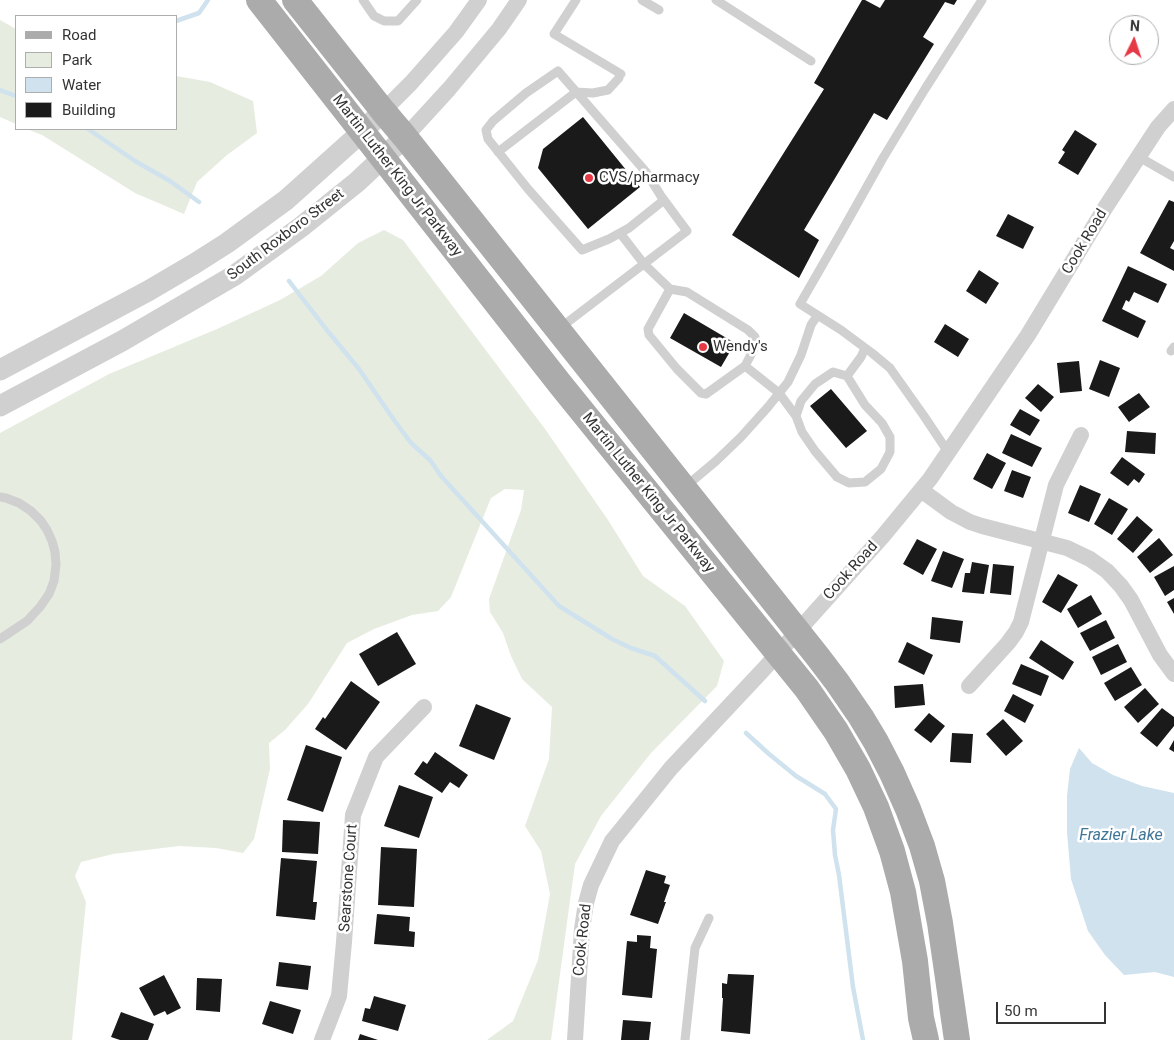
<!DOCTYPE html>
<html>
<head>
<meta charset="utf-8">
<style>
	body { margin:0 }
	#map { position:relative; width:1174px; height:1040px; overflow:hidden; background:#fff; font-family:Roboto,sans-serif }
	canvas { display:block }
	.legend { position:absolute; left:15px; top:15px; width:162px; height:115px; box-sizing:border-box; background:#fff; border:1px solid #adadad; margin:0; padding:6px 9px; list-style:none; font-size:15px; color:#333 }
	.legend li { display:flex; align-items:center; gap:10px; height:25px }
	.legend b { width:25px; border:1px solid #adadad }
	.north { position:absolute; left:1109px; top:15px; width:50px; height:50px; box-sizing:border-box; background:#fff; border:1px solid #adadad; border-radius:50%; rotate:4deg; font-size:14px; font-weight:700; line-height:20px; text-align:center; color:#333 }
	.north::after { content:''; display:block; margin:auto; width:18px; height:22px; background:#e63946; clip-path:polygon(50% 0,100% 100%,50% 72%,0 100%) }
	.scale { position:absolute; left:996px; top:1002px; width:110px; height:22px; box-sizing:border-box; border:2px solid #333; border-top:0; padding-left:6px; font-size:15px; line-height:18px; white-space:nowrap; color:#333; -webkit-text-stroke:4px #fff; paint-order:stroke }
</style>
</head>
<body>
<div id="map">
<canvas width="1174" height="1040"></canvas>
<ul class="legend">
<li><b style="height:6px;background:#ababab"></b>Road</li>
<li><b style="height:14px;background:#e6ecdf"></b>Park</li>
<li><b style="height:14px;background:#cfe2ee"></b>Water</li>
<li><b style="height:14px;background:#1a1a1a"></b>Building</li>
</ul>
<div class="north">N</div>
<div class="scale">50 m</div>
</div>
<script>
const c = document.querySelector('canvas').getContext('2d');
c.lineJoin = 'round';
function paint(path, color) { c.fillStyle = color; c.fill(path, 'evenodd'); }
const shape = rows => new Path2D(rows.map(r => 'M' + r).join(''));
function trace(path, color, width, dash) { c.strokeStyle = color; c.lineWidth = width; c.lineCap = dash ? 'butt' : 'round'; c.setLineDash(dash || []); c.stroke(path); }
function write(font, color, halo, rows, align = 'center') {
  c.font = font + ' Roboto,sans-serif'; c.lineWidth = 5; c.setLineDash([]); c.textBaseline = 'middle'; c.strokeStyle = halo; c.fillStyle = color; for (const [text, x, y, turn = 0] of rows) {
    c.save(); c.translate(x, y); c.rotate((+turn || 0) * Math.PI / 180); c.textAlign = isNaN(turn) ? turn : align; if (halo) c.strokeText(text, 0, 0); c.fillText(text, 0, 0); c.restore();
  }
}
paint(shape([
	[0,20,16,29,16,124,0,117],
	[176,76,210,82,253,101,257,133,227,155,197,182,184,214,135,193,42,135,27,129,176,129],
	[384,230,403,240,545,429,608,520,643,576,685,606,724,661,717,686,651,753,601,816,575,864,551,1040,487,1040,513,1021,538,960,550,894,541,851,525,826,549,759,552,707,522,679,511,656,503,633,490,612,489,599,521,510,524,490,505,489,491,498,451,597,438,611,412,615,374,629,347,643,308,704,285,730,269,743,270,769,254,839,243,853,216,848,179,846,113,854,81,862,75,876,86,902,72,1040,0,1040,0,433,109,374,217,329,280,300,321,276,358,243]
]), '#e6ecdf');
paint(shape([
	[1079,748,1092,763,1113,775,1142,786,1174,793,1174,977,1155,972,1124,975,1105,955,1088,931,1071,879,1067,832,1067,796,1070,769]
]), '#cfe2ee');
trace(shape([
	[176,21,199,13,208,0],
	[0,90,16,96],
	[88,129,135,161,170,181,199,202],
	[289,281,326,329,359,369,394,420,411,443,430,460,441,476,559,606,612,639,631,648,655,656,705,701],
	[746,733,769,754,796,776,825,794,836,809,833,830,835,855,839,875,853,987,863,1040]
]), '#cfe2ee', 4.5);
paint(shape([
	[862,0,865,0,880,8,885,0,957,0,954,5,945,2,923,37,934,44,887,120,874,113,804,230,819,240,799,278,732,235,824,89,814,83],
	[583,117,640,187,588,229,538,168,543,149],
	[1075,130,1097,144,1078,175,1058,163,1065,152,1062,150],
	[1169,200,1174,202,1174,241,1170,248,1174,250,1174,271,1140,253],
	[1008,214,1034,227,1023,249,996,236],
	[1128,266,1167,284,1158,303,1134,292,1129,302,1126,300,1122,309,1146,321,1138,338,1102,321],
	[979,270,999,283,986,304,966,291],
	[684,313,735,343,721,367,670,338],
	[945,324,969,339,958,357,934,342],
	[1100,360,1120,368,1109,397,1089,389],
	[1079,361,1082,391,1060,393,1057,363],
	[1038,384,1054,397,1041,412,1025,398],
	[831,389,867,431,846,448,810,406],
	[1139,393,1150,407,1129,422,1118,407],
	[1020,409,1040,420,1030,436,1010,425],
	[1127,431,1156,433,1155,454,1125,452],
	[1011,434,1042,448,1032,467,1002,453],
	[987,453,1006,463,992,489,973,479],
	[1122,457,1145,474,1139,483,1134,479,1128,486,1110,473],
	[1012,470,1031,477,1023,498,1004,491],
	[1080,485,1101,494,1089,522,1068,513],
	[1109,498,1128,509,1112,535,1094,524],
	[1137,516,1153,530,1133,553,1117,539],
	[1159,538,1173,555,1150,573,1137,557],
	[917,539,937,549,923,575,903,564],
	[943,551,964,559,952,588,931,581],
	[972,562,989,565,984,594,962,592,965,573,970,573],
	[993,564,1014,566,1011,595,990,593],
	[1174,566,1174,590,1165,596,1154,577],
	[1058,574,1078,585,1061,613,1042,602],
	[1091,595,1102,614,1078,628,1067,609],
	[1174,598,1174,614,1167,602],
	[932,617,963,621,960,643,930,639],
	[1106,620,1115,638,1090,651,1080,633],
	[397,632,416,664,378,686,359,654],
	[1041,640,1074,662,1063,680,1029,658],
	[907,642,933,655,924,675,898,662],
	[1118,644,1127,662,1101,675,1092,657],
	[1021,664,1049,676,1041,696,1012,684],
	[1131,667,1142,685,1115,701,1104,683],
	[351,681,380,702,346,750,315,729,323,717,325,719],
	[923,684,925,705,895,708,894,686],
	[1145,688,1159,704,1138,723,1124,707],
	[1013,694,1034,705,1025,723,1004,711],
	[476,704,511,718,494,760,459,746],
	[1162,708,1174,717,1174,726,1157,747,1140,733],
	[929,713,945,726,931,743,914,730],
	[1003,719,1023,741,1006,756,986,734],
	[952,733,973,734,971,763,950,762],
	[1174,740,1174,752,1169,749],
	[306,745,342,757,323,812,287,800],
	[435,752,468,775,459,788,450,782,442,793,414,774,423,761,427,764],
	[399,785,433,797,419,838,384,826],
	[283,820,320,822,318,854,282,852],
	[381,847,417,849,414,907,378,905],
	[281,858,317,861,313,902,317,902,315,920,276,916],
	[646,870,666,876,664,883,670,885,664,902,666,902,658,924,630,915],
	[377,914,410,917,409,931,415,932,414,947,374,944],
	[637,935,651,936,650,948,657,949,652,998,622,995,627,941,637,942],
	[279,962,311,966,308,990,276,986],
	[728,974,754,975,750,1034,721,1031,723,998,722,998,722,983,727,984],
	[164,975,181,1008,167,1015,165,1011,154,1016,139,988],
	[197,978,222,979,220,1012,196,1010],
	[374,996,406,1005,398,1031,362,1021,365,1008,370,1009],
	[270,1001,301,1010,293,1034,262,1024],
	[121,1012,154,1024,148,1040,120,1040,111,1037],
	[623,1020,651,1022,649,1040,621,1040],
	[360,1034,378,1040,358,1040]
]), '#1a1a1a');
trace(shape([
	[363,0,374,16,384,21,398,21,417,0],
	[576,0,554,34,621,74],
	[642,0,659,10],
	[716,0,811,61],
	[498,152,576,92,593,93,608,90,619,78],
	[1139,157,1174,177],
	[620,233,644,264,670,289,687,292,748,330,755,337,756,345,745,366,706,394,701,393,677,369,649,335,648,329,670,289],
	[560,328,687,231,678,219,664,200,661,196,646,172,558,71,526,93,493,121,486,130,488,139,528,189,582,250,609,239,629,228,664,200],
	[1171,351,1174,347],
	[745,366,779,393,796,416],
	[833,372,847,376,865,405,882,423,890,437,890,452,881,469,865,482,849,483,837,477,815,451,802,432,796,416,801,401,815,384,833,372],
	[847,376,861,357,865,348],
	[948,452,924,416,890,368,872,353,841,330,800,304,842,231,883,158,925,89,982,0],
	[685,487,716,461,741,437,768,407,788,382,801,355,811,325,817,316],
	[0,497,6,498,19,503,31,511,41,521,47,530,52,541,55,552,56,565,54,581,49,594,40,607,27,621,0,639],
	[685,1040,695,948,709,918]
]), '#d0d0d0', 9);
trace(shape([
	[383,111,411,83,456,32,479,0],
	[405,137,449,89,499,29,519,0],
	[921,490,951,512,970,522,982,526,1067,548,1090,559,1107,571,1121,586,1131,600,1160,655,1174,674],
	[969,686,1008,643,1016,632,1021,622,1056,485,1081,435],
	[322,1040,339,996,344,942,353,815,376,757,424,707],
	[575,1040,582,929,586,903,591,885,612,841,671,768,763,670,883,536,930,479,1028,335,1105,208,1158,127,1174,109]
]), '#d0d0d0', 16);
trace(shape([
	[0,370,148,291,194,264,227,243,286,200,363,131,383,111],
	[0,406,122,341,235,275,301,227,357,182,405,137]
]), '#d0d0d0', 21);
trace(shape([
	[259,0,560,384,807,689,836,731,858,769,876,807,892,851,903,892,915,961,921,1018,926,1040],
	[295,0,383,111,405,137,818,657,837,682,861,717,876,742,892,773,908,809,922,846,932,881,940,923,957,1040]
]), '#ababab', 26);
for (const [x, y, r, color] of [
	[589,178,5,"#e63946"],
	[703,347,5,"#e63946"]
]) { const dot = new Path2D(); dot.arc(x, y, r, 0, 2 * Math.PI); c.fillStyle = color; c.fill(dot); trace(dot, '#fff', 2); }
write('15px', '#333', '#fff', [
	["Martin Luther King Jr Parkway",397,176,52],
	["South Roxboro Street",286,235,-37],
	["Cook Road",1085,242,-59],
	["Martin Luther King Jr Parkway",648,493,51],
	["Cook Road",851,571,-48],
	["Searstone Court",349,878,-86],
	["Cook Road",583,940,-84]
]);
write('15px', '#333', '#fff', [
	["CVS/pharmacy",599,178],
	["Wendy's",713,347]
], 'left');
write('italic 16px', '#3f7597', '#fff', [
	["Frazier Lake",1121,836]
]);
</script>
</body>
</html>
